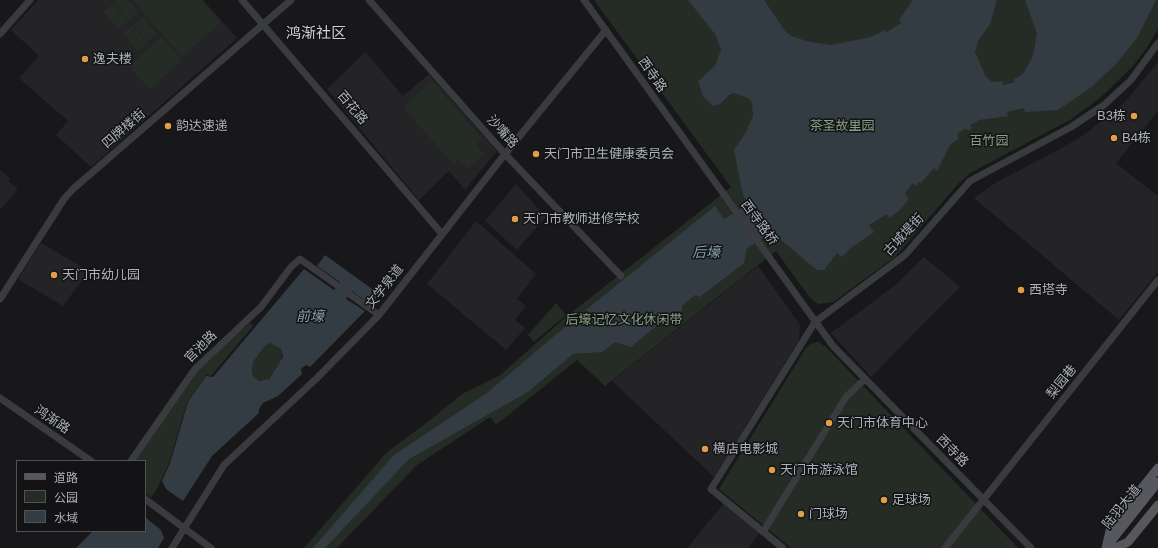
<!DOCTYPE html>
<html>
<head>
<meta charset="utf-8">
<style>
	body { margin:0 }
	#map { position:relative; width:1158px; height:548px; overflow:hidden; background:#18181a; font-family:Arial,"Noto Sans SC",sans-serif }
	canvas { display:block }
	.legend { position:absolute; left:16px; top:460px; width:130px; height:72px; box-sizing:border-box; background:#131315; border:1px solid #505256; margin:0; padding:5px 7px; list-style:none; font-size:12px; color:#abb1b8 }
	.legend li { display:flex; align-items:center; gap:8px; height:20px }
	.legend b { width:20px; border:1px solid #505256 }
</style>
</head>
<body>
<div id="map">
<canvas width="1158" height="548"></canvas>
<ul class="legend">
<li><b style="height:5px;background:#56585d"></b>道路</li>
<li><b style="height:11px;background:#242c25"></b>公园</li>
<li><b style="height:11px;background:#323c42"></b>水域</li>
</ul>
</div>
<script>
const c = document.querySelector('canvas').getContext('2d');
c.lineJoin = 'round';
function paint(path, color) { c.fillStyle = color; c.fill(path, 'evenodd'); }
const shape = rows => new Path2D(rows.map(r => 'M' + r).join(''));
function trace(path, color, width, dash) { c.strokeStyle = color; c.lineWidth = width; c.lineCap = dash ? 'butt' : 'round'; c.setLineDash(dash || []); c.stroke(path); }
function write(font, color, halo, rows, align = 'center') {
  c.font = font + ' Arial,"Noto Sans SC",sans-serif'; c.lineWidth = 3; c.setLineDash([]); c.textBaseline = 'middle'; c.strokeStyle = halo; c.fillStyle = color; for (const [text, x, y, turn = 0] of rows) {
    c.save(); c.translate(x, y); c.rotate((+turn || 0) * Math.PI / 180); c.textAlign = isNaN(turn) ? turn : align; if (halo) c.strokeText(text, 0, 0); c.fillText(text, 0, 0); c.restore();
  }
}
paint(shape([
	[38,0,203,0,237,38,91,167,56,135,68,121,19,78,39,56,11,30],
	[365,52,403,96,429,74,497,151,465,190,449,171,419,200,327,89],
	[1158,62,1158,111,1116,163,1158,196,1158,272,1119,320,974,198,997,182,1064,147,1085,134,1125,102],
	[0,170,10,178,8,181,18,189,0,210],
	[516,184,546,217,517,250,485,221],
	[476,221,536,274,517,299,526,306,515,320,525,328,506,350,427,284],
	[41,243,89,271,63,306,18,279],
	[924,257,960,287,871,377,831,333,894,286],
	[758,266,800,325,799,340,714,477,612,381],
	[724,503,760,533,748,548,687,548]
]), '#242427');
paint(shape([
	[117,0,127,0,138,12,129,20,114,3],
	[133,0,201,0,221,22,182,57],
	[594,0,1158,0,1158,29,1148,46,1133,66,1100,98,1070,120,970,173,957,185,895,257,833,302,818,304,810,298,776,251,605,386,577,360,496,425,490,417,417,465,337,548,304,548,387,452,429,421,462,394,499,376,567,316,731,187],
	[113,4,128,21,118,29,103,12],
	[142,17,157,34,148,42,133,25],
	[132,26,147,43,138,51,123,34],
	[162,37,182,60,150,89,129,66],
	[432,81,482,139,453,164,403,107],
	[476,145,484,154,467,169,459,160],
	[556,303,566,315,534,342,528,335],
	[250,323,253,326,211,376,206,375,187,403,169,463,158,487,151,498,145,493,145,461,133,461,198,368],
	[818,342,825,346,1018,548,791,548,719,489,806,348,812,343],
	[270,343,281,349,282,359,268,380,257,380,252,374,253,362,265,346]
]), '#242c25');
paint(shape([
	[688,0,764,0,785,31,791,36,810,42,831,45,871,37,885,30,887,32,901,23,899,20,913,0,997,0,990,24,978,41,975,52,986,77,992,82,1003,81,1003,85,1015,82,1014,79,1023,74,1033,56,1037,33,1025,0,1156,0,1137,38,1116,64,1090,88,1058,110,1025,112,1024,108,1007,112,1008,116,979,120,970,125,972,128,968,131,966,128,957,134,959,138,950,145,937,171,934,168,921,183,919,182,916,186,913,183,905,193,909,199,899,211,889,218,887,214,869,225,874,232,852,247,842,257,837,253,824,270,817,270,781,240,769,234,747,248,744,263,700,297,695,295,682,306,682,311,665,325,660,323,631,347,615,342,602,352,573,354,528,392,409,459,325,548,313,548,394,455,487,393,566,326,715,206,724,219,741,209,746,200,743,195,734,150,746,132,753,116,752,103,748,98,734,93,729,95,720,104,713,106,703,96,698,81,715,66,721,50,715,34],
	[325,255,379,294,371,305,352,291,346,299,365,311,310,367,306,365,301,369,302,374,278,396,263,403,259,409,259,413,212,456,183,501,166,489,162,481,170,463,188,402,206,376,213,377,304,269,334,290,340,282,317,266],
	[270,343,281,349,283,357,269,379,259,381,254,377,252,373,253,362,265,346],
	[145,517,161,530,164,538,158,548,76,548,93,531,145,531]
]), '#323c42');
trace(shape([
	[242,0,442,234],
	[369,0,505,154,621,276],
	[584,0,833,346,1031,548],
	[0,34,30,0],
	[0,299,64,199,73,189,291,0],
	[0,398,91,461],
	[131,461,195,369,261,307,291,267,300,259,379,315],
	[145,499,211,548],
	[763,532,846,397,864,380],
	[172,548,224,465,317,378,379,315,505,154,606,30],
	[783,548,711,489,815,322,905,255,970,181,1071,127,1104,105,1131,80,1158,43],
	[945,548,1158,280]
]), '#393b3e', 7);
trace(shape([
	[1108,545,1158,482],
	[1106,548,1111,527,1158,468],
	[1115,548,1128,542,1158,505]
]), '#56585d', 9);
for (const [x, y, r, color] of [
	[85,59,4,"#e29d48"],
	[1134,116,4,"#e29d48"],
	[168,126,4,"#e29d48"],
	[1114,138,4,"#e29d48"],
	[536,154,4,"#e29d48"],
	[515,219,4,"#e29d48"],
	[54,275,4,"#e29d48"],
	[1021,290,4,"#e29d48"],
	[829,423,4,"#e29d48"],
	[705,449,4,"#e29d48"],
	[772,470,4,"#e29d48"],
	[884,500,4,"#e29d48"],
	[801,514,4,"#e29d48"]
]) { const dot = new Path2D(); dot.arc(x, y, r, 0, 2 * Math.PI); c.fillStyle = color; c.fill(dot); trace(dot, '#131315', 1.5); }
write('13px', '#abb1b8', '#131315', [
	["逸夫楼",93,59],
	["B3栋",1126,116,"right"],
	["韵达速递",176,126],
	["B4栋",1122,138],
	["天门市卫生健康委员会",544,154],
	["天门市教师进修学校",523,219],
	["天门市幼儿园",62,275],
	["西塔寺",1029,290],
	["天门市体育中心",837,423],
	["横店电影城",713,449],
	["天门市游泳馆",780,470],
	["足球场",892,500],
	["门球场",809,514]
], 'left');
write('13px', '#abb1b8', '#131315', [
	["西寺路",652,75,55],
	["百花路",352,108,50],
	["四牌楼街",124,129,-41],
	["沙嘴路",502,132,48],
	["西寺路桥",759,223,54],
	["古城堤街",904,235,-47],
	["文学泉道",385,287,-52],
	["官池路",201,347,-45],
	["梨园巷",1062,382,-51],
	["鸿渐路",52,420,34],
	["西寺路",952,451,45],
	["陆羽大道",1122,507,-51]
]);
write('13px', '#86a184', '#131315', [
	["茶圣故里园",842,126],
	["百竹园",989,141],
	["后壕记忆文化休闲带",624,320]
]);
write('italic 14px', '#86a1b0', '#131315', [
	["后壕",706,253],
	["前壕",310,317]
]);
write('15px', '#cccfd5', '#131315', [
	["鸿渐社区",316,34]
]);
</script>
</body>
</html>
